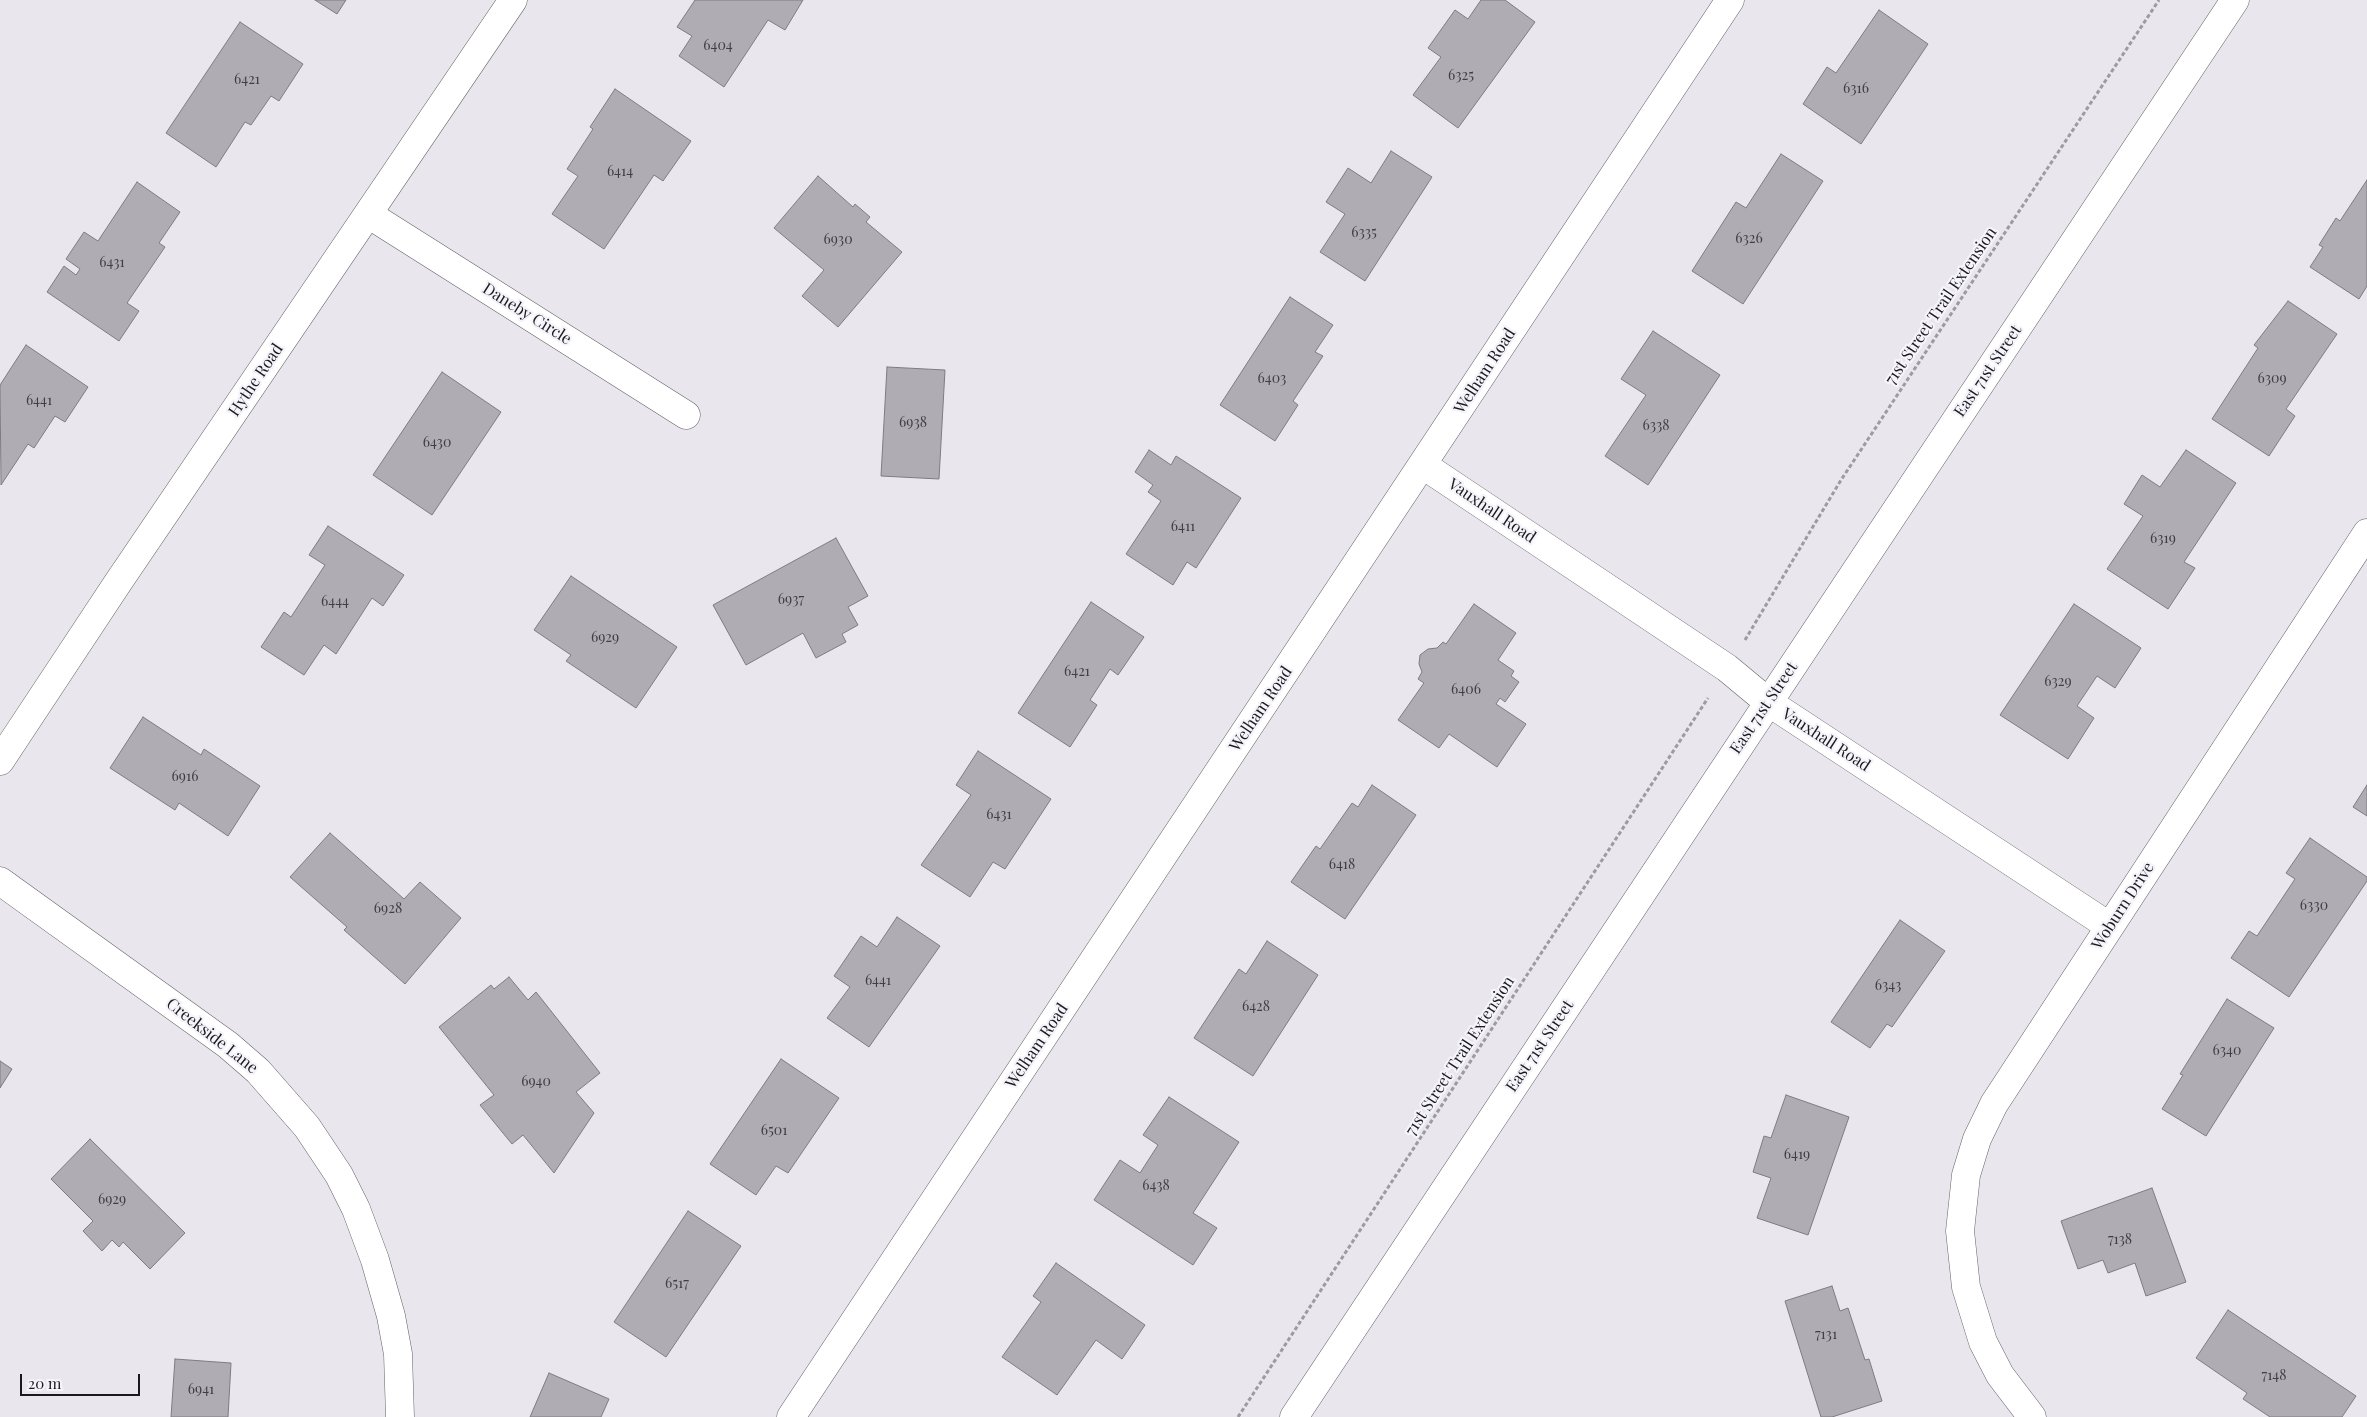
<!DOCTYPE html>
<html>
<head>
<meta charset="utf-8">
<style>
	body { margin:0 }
	#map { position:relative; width:2367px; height:1417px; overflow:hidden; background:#e9e6ed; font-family:"Playfair Display",serif }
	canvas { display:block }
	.scale { position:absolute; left:20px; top:1374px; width:120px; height:22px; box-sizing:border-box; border:2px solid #1a191c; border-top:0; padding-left:6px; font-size:15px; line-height:18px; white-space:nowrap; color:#1a191c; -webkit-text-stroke:4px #f6f4fb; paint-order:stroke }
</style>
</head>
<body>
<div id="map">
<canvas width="2367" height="1417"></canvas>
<div class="scale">20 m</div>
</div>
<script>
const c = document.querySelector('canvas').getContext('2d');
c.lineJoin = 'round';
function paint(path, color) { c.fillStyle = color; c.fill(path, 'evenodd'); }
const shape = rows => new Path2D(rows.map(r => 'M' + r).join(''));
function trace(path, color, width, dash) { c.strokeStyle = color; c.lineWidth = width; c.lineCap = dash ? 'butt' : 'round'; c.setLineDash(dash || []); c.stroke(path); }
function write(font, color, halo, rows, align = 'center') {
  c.font = font + ' "Playfair Display",serif'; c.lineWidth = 4.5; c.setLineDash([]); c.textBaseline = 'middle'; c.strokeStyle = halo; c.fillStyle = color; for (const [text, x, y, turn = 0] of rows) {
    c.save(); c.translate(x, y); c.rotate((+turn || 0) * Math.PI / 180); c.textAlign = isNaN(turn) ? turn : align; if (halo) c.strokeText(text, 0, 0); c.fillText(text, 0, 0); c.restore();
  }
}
const building = shape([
	[315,0,346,0,337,14,315,0],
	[695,0,803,0,785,30,768,20,724,87,679,56,692,36,677,27,695,0],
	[1481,0,1505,0,1535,22,1458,128,1413,95,1441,57,1428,48,1455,10,1468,19,1481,0],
	[1879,10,1928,44,1861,144,1803,104,1827,67,1836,73,1879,10],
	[240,22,303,64,279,101,271,96,251,125,245,122,216,167,166,133,240,22],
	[615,89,691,141,663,181,654,175,604,249,552,214,578,176,567,169,593,129,590,127,615,89],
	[1391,151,1432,177,1365,281,1320,252,1345,214,1326,202,1348,168,1371,183,1391,151],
	[1781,154,1823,181,1743,304,1692,271,1736,202,1746,208,1781,154],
	[818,176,853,207,855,204,870,217,866,222,902,252,838,327,802,296,824,270,774,228,818,176],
	[2367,180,2367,286,2359,299,2310,267,2323,247,2319,245,2336,218,2340,221,2367,180],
	[137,182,180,212,159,243,165,247,127,303,139,311,119,341,47,292,64,266,76,275,80,269,66,259,84,232,98,241,137,182],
	[1290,297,1333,325,1315,352,1323,356,1293,401,1298,405,1275,441,1220,405,1290,297],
	[2288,301,2337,334,2286,409,2295,416,2269,456,2212,419,2258,348,2254,345,2288,301],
	[1653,331,1720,375,1648,485,1605,456,1646,395,1621,379,1653,331],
	[26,345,88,387,65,422,55,416,34,448,28,444,1,485,0,385,26,345],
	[887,367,945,370,939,479,881,476,887,367],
	[442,372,501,412,432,515,373,475,442,372],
	[1149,450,1171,465,1176,456,1241,498,1196,568,1187,562,1173,585,1126,554,1161,501,1148,492,1153,485,1135,472,1149,450],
	[2186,450,2236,483,2184,562,2195,568,2168,609,2107,569,2143,516,2124,504,2142,475,2160,487,2186,450],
	[328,526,404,575,383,606,372,598,336,654,324,645,304,675,261,647,284,612,291,617,325,565,309,555,328,526],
	[836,538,868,596,848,607,858,625,842,634,846,642,816,658,803,633,746,665,713,605,836,538],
	[571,576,677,647,636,708,566,661,571,655,534,630,571,576],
	[1091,602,1144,637,1118,675,1110,669,1090,700,1097,705,1070,747,1018,713,1091,602],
	[1474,604,1516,633,1498,660,1514,671,1511,676,1519,682,1505,702,1500,698,1496,704,1526,724,1497,767,1449,734,1439,748,1398,720,1424,683,1418,679,1422,672,1419,664,1420,655,1428,649,1437,648,1443,642,1446,644,1474,604],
	[2074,604,2141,648,2115,688,2097,676,2077,706,2094,718,2068,759,2000,715,2074,604],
	[143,717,201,755,204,749,260,786,228,836,179,803,175,810,110,768,143,717],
	[978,751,1051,799,1005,869,993,862,970,897,921,865,971,795,956,785,978,751],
	[1372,785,1416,815,1345,919,1291,882,1316,846,1320,849,1352,803,1358,807,1372,785],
	[2367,785,2367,816,2353,807,2367,785],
	[330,833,404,899,420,882,461,918,405,984,344,930,347,927,290,877,330,833],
	[2310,838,2367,877,2367,881,2289,997,2231,958,2249,931,2257,936,2295,879,2286,873,2310,838],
	[897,917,940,946,869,1047,827,1018,850,987,834,976,861,936,877,947,897,917],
	[1900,920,1945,951,1892,1027,1887,1024,1870,1048,1831,1022,1900,920],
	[1267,941,1318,975,1253,1076,1194,1038,1239,969,1246,974,1267,941],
	[509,977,528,1000,536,992,600,1073,576,1092,594,1113,554,1173,523,1135,512,1144,480,1105,494,1095,439,1027,491,985,494,989,509,977],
	[2227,999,2274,1028,2206,1136,2162,1109,2183,1075,2180,1074,2227,999],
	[781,1059,839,1098,788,1173,776,1166,756,1195,710,1164,781,1059],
	[0,1061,12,1069,0,1088,0,1061],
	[1786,1095,1849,1117,1808,1235,1757,1218,1771,1178,1753,1172,1764,1136,1771,1138,1786,1095],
	[1169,1097,1239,1142,1193,1213,1217,1228,1193,1265,1094,1200,1120,1160,1140,1173,1158,1145,1143,1135,1169,1097],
	[90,1139,185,1233,150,1269,123,1242,119,1247,112,1240,102,1251,83,1231,93,1221,51,1179,90,1139],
	[2152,1188,2186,1282,2146,1296,2135,1263,2108,1273,2103,1260,2078,1269,2061,1221,2152,1188],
	[688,1211,741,1246,666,1357,614,1322,688,1211],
	[1056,1263,1145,1325,1122,1359,1096,1340,1057,1395,1002,1357,1041,1302,1033,1296,1056,1263],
	[1832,1286,1840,1311,1848,1308,1865,1360,1869,1359,1882,1401,1832,1417,1821,1417,1785,1301,1832,1286],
	[2228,1310,2356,1396,2342,1417,2270,1417,2243,1399,2247,1393,2196,1358,2228,1310],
	[175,1359,231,1363,228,1417,171,1417,175,1359],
	[549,1373,609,1399,601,1417,530,1417,549,1373]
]);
paint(building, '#afacb3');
trace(building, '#7e7c82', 1);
const minor = shape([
	[368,214,686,415],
	[1423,465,1727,668,1768,702,2109,926],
	[0,761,117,584,513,0],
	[0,881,228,1045,258,1071,307,1127,339,1175,356,1209,375,1260,391,1316,398,1354,400,1417],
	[791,1417,1730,0],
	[2032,1417,2000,1375,1983,1342,1966,1287,1960,1231,1966,1175,1977,1139,1994,1104,2367,533]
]);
const secondary = shape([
	[1294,1417,2235,0]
]);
trace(minor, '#656268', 29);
trace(secondary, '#656268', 29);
trace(shape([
	[1745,640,1841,480,2159,0],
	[1238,1417,1708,698]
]), '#9d9ba0', 3, [4, 2.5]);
trace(minor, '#fff', 28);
trace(secondary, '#fff', 28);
write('14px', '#3f3e42', null, [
	["6404",718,46],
	["6325",1461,76],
	["6421",247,80],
	["6316",1856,89],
	["6414",620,172],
	["6335",1364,233],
	["6326",1749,239],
	["6930",838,240],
	["6431",112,263],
	["6403",1272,379],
	["6309",2272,379],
	["6441",39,401],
	["6938",913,423],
	["6338",1656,426],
	["6430",437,443],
	["6411",1183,527],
	["6319",2163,539],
	["6937",791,600],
	["6444",335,602],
	["6929",605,638],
	["6421",1077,672],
	["6329",2058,682],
	["6406",1466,690],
	["6916",185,777],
	["6431",999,815],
	["6418",1342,865],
	["6330",2314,906],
	["6928",388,909],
	["6441",878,981],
	["6343",1888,986],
	["6428",1256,1007],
	["6340",2227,1051],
	["6940",536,1082],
	["6501",774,1131],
	["6419",1797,1155],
	["6438",1156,1186],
	["6929",112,1200],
	["7138",2120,1240],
	["6517",677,1284],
	["7131",1826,1335],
	["7148",2274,1376],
	["6941",201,1390]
]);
write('16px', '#1a191c', '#f6f4fb', [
	["71st Street Trail Extension",1941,306,-56],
	["Daneby Circle",527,314,32],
	["Welham Road",1485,371,-57],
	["East 71st Street",1988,371,-56],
	["Hythe Road",256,380,-56],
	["Vauxhall Road",1492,511,34],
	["East 71st Street",1764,708,-56],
	["Welham Road",1261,709,-56],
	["Vauxhall Road",1826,740,33],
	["Woburn Drive",2123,906,-57],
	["Creekside Lane",212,1036,38],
	["Welham Road",1037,1046,-56],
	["East 71st Street",1540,1046,-56],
	["71st Street Trail Extension",1460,1056,-57]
]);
</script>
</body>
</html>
